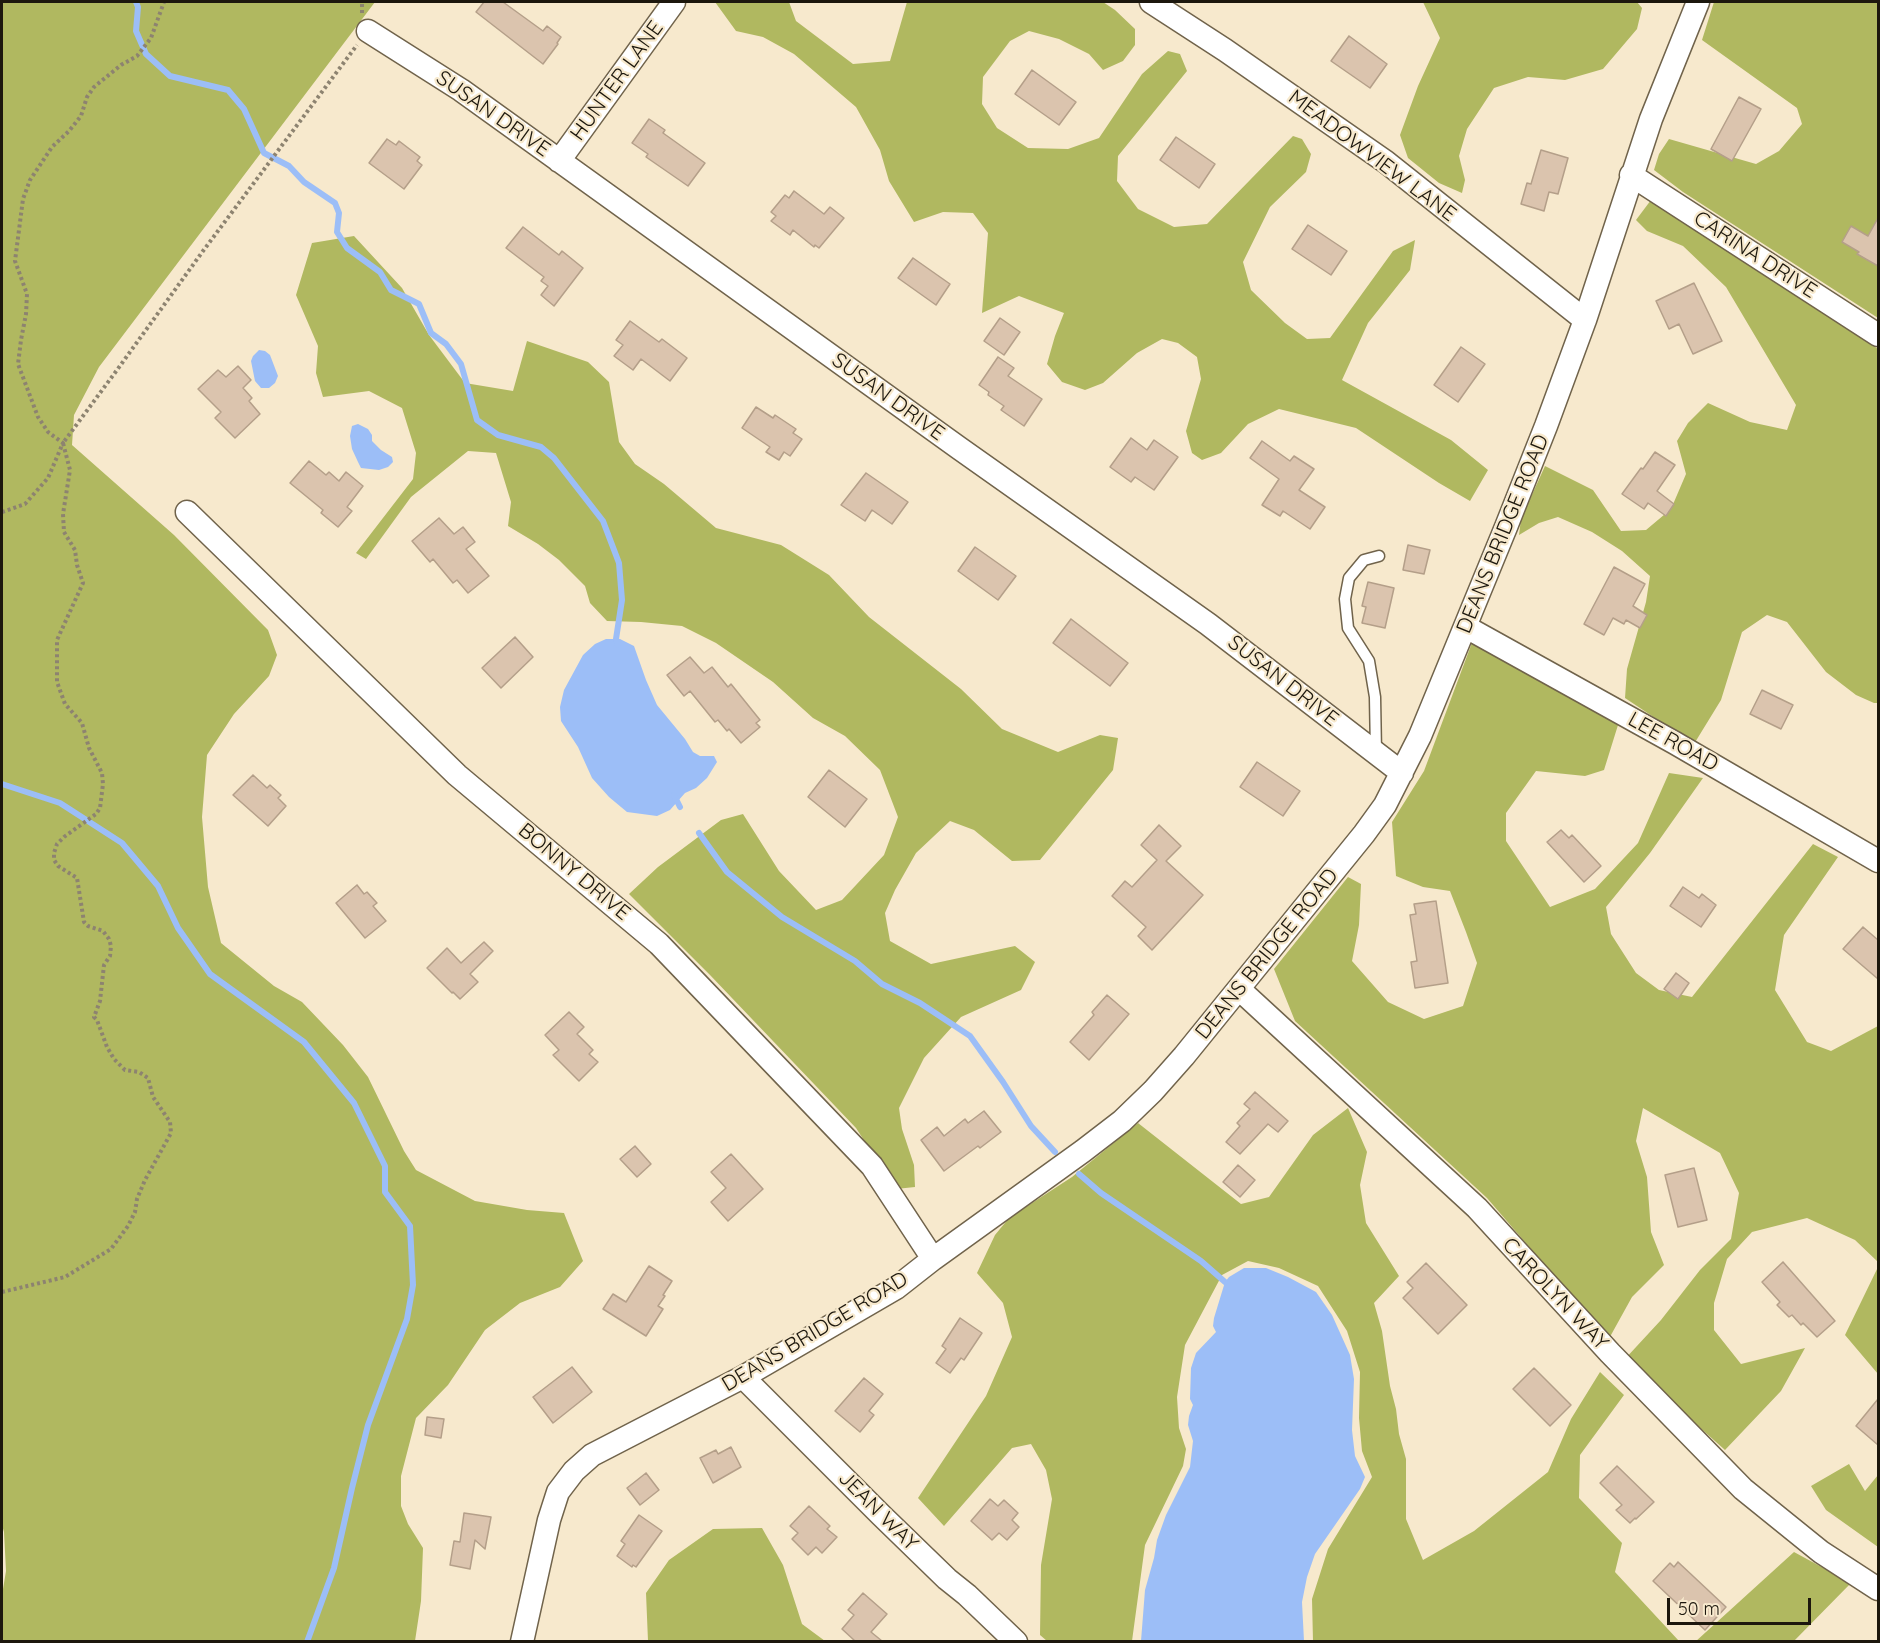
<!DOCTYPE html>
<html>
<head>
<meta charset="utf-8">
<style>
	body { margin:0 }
	#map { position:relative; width:1880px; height:1643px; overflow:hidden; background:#f7e9cd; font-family:Quicksand,sans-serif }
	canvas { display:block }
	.frame { position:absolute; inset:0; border:3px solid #1c170d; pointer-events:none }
	.scale { position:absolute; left:1667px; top:1598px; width:144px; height:27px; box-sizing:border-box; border:3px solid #1c170d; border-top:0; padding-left:8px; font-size:18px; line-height:21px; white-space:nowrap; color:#1c170d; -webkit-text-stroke:4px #f7e9cd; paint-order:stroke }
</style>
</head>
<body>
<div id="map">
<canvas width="1880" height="1643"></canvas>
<div class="frame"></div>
<div class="scale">50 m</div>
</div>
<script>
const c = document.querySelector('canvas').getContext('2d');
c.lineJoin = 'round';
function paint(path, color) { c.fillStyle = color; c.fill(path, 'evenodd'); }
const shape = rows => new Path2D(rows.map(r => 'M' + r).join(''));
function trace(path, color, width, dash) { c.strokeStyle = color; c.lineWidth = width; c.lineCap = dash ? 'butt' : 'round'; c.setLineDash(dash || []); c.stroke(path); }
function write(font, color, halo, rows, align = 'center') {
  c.font = font + ' Quicksand,sans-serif'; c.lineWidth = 4.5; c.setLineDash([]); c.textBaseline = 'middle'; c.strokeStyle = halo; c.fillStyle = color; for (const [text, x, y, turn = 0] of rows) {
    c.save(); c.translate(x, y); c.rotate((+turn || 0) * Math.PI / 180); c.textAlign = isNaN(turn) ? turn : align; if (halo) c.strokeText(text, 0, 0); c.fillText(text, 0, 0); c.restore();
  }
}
paint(shape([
	[2,2,375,2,99,367,74,415,72,445,174,535,268,630,277,655,269,676,234,714,207,755,202,817,208,887,221,943,274,986,302,1002,343,1045,368,1077,404,1151,416,1170,475,1201,527,1210,564,1213,583,1261,560,1287,520,1303,485,1330,448,1385,416,1418,401,1476,401,1506,408,1524,423,1548,421,1601,415,1641,2,1641,2,1595,6,1571,4,1532,2,1525],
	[715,2,789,2,796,21,853,64,890,61,907,2,1103,2,1115,10,1135,29,1135,45,1123,61,1103,70,1089,54,1059,39,1029,31,1010,41,983,77,982,104,997,128,1028,148,1068,149,1099,138,1142,74,1168,51,1180,54,1187,71,1118,156,1117,181,1138,209,1174,227,1207,224,1293,136,1302,139,1311,154,1306,172,1270,207,1243,262,1251,290,1285,323,1307,339,1330,338,1393,251,1415,240,1410,270,1368,323,1342,380,1451,440,1488,470,1470,501,1439,483,1356,428,1279,409,1248,424,1221,453,1202,460,1192,453,1186,431,1201,379,1197,357,1178,343,1162,339,1137,353,1103,383,1085,390,1062,382,1047,364,1055,336,1064,313,1019,296,982,313,988,233,973,213,943,212,914,222,889,181,880,150,856,107,794,54,763,37,736,31],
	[1423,2,1637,2,1642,8,1637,29,1603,69,1565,80,1528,77,1494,88,1467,129,1459,156,1465,180,1462,193,1439,183,1408,158,1400,135,1418,86,1440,38],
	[1714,2,1878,2,1878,318,1683,192,1654,170,1659,154,1669,139,1756,164,1779,151,1802,124,1797,108,1702,40],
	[1654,196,1878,349,1878,703,1874,703,1856,695,1826,672,1787,622,1767,615,1742,632,1721,700,1694,744,1625,698,1627,669,1646,602,1650,576,1622,551,1592,532,1558,517,1539,523,1519,535,1521,519,1545,466,1593,490,1621,531,1646,530,1671,509,1686,474,1677,441,1688,423,1708,403,1750,422,1787,430,1796,405,1726,287,1683,246,1647,231,1636,220],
	[354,236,402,288,429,335,465,383,513,391,527,341,588,362,609,382,619,442,635,464,664,484,716,528,781,545,829,575,869,617,961,689,1002,729,1058,752,1100,735,1118,738,1113,770,1040,860,1012,861,974,830,950,821,916,853,895,890,885,913,890,941,931,964,1015,946,1035,962,1021,990,961,1017,924,1058,899,1108,902,1129,914,1165,915,1187,896,1189,856,1128,710,975,629,894,658,867,721,820,743,814,779,871,816,910,842,900,884,855,898,817,880,770,845,736,813,718,773,682,716,643,682,626,641,622,607,621,590,603,585,586,559,560,538,544,508,526,511,502,496,453,468,451,411,497,366,559,356,553,413,479,416,453,402,408,369,391,323,397,316,373,318,346,296,295,312,243],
	[1473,640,1618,725,1604,770,1585,776,1536,771,1506,813,1506,841,1550,907,1595,889,1638,843,1669,773,1703,778,1650,853,1606,907,1611,934,1636,973,1659,990,1692,997,1813,844,1838,857,1784,935,1775,990,1807,1042,1831,1051,1878,1026,1878,1262,1855,1240,1807,1218,1752,1232,1727,1259,1714,1303,1714,1330,1741,1364,1805,1348,1781,1391,1725,1450,1624,1360,1661,1320,1700,1270,1731,1239,1739,1193,1720,1153,1643,1108,1636,1141,1647,1177,1651,1232,1664,1265,1632,1297,1606,1344,1555,1277,1487,1198,1295,1021,1274,969,1348,877,1361,884,1359,925,1352,961,1388,1002,1424,1019,1463,1006,1477,963,1466,932,1450,891,1423,887,1396,876,1392,822,1424,771],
	[1348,1108,1367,1152,1360,1185,1366,1223,1399,1276,1374,1303,1382,1331,1390,1386,1396,1409,1399,1434,1406,1459,1406,1519,1423,1560,1474,1531,1548,1472,1571,1419,1600,1372,1624,1395,1580,1455,1579,1498,1622,1543,1615,1572,1679,1641,1313,1641,1312,1599,1328,1549,1372,1477,1362,1451,1359,1418,1360,1372,1347,1331,1318,1286,1279,1268,1248,1261,1222,1275,1185,1345,1177,1397,1179,1428,1186,1449,1183,1466,1145,1545,1132,1641,1047,1641,1040,1635,1041,1565,1052,1499,1046,1470,1031,1444,1012,1448,944,1526,918,1498,986,1396,1012,1337,1003,1303,977,1273,995,1235,1009,1218,1072,1177,1138,1123,1241,1204,1269,1197,1313,1135],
	[1878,1267,1878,1374,1845,1335],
	[1849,1464,1865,1491,1878,1475,1878,1547,1826,1510,1811,1486],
	[762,1528,783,1565,802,1624,825,1641,648,1641,646,1593,669,1560,713,1529],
	[1794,1552,1851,1583,1794,1641,1695,1642]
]), '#b0b860');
paint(shape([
	[259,350,265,351,270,355,278,376,275,383,269,388,261,388,255,381,251,361,253,356],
	[358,424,368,429,372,435,372,441,381,450,392,457,393,462,388,467,379,470,361,468,358,462,352,449,350,436,352,426],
	[606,639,620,639,634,646,646,680,657,705,685,739,693,752,700,756,714,756,717,762,707,778,696,788,685,793,670,810,657,816,627,812,609,797,592,778,578,747,561,721,560,707,564,690,583,655,595,644],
	[1244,1268,1266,1268,1288,1277,1316,1292,1332,1315,1350,1355,1354,1379,1352,1430,1355,1456,1365,1477,1360,1489,1315,1554,1307,1577,1302,1602,1304,1641,1141,1641,1145,1590,1154,1558,1157,1540,1166,1515,1190,1467,1193,1441,1188,1425,1189,1416,1193,1405,1190,1399,1191,1368,1196,1353,1216,1332,1213,1326,1214,1318,1225,1282,1229,1277]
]), '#9cbef7');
trace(shape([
	[136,2,138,7,136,31,146,54,170,76,228,90,244,109,264,153,289,166,304,182,335,203,339,213,337,232,347,248,380,272,391,290,419,304,431,333,446,344,461,364,477,420,498,435,541,447,554,458,603,521,619,563,622,600,616,639,618,645],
	[2,784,60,803,122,843,158,886,178,928,210,974,304,1042,354,1103,385,1166,385,1192,410,1226,413,1285,407,1319,368,1425,352,1488,334,1568,307,1642],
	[674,795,680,807],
	[699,833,727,872,782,917,855,961,882,984,920,1003,970,1036,1003,1082,1031,1126,1055,1152],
	[1079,1174,1101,1193,1201,1261,1225,1282]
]), '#9cbef7', 6);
const building = shape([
	[484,2,503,2,543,31,547,26,561,37,557,43,558,44,543,64,476,12,484,2],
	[1349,36,1387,64,1370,88,1331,61,1349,36],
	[1032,70,1076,102,1059,125,1015,94,1032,70],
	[1739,97,1761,109,1732,161,1711,149,1739,97],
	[649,119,665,130,663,133,705,163,688,186,646,157,648,154,632,143,649,119],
	[1176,137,1215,164,1199,188,1160,160,1176,137],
	[387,139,396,145,399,141,420,157,417,161,422,165,404,189,369,163,387,139],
	[1541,150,1568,158,1558,194,1549,192,1544,211,1521,204,1527,183,1531,184,1541,150],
	[794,191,824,214,830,207,844,218,819,248,815,245,814,247,793,230,790,235,771,221,776,216,771,212,785,195,789,198,794,191],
	[1878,218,1878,266,1857,254,1859,252,1842,242,1851,226,1868,236,1878,218],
	[1308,225,1347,251,1331,275,1292,249,1308,225],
	[523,227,559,255,562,251,583,268,554,306,541,295,548,286,541,281,544,277,506,248,523,227],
	[913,258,950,284,936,305,898,278,913,258],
	[1694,283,1722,341,1693,354,1679,324,1669,329,1656,301,1694,283],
	[1000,318,1020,332,1004,355,984,341,1000,318],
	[630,321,659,342,662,339,687,358,670,381,641,359,633,370,614,356,623,345,616,340,630,321],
	[1461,347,1485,364,1458,402,1434,385,1461,347],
	[998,357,1014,368,1008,376,1042,399,1024,426,1001,410,1004,406,988,395,989,392,979,385,998,357],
	[238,366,251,380,243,388,252,398,249,401,260,414,235,438,215,418,221,412,198,389,218,370,226,377,238,366],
	[756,407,773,418,775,415,796,429,793,433,802,439,790,456,784,452,779,460,766,452,770,447,742,428,756,407],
	[1131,438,1147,450,1154,440,1178,457,1154,490,1135,477,1131,482,1110,467,1131,438],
	[1262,441,1290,461,1294,456,1314,469,1299,490,1325,507,1310,529,1283,511,1280,516,1262,505,1279,479,1250,458,1262,441],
	[1655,452,1675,465,1657,491,1674,504,1666,516,1648,503,1644,509,1622,494,1641,468,1643,469,1655,452],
	[309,461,326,475,329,472,339,481,346,472,363,486,347,507,352,511,338,527,321,513,323,510,290,483,309,461],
	[866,473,908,502,892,524,872,510,865,521,841,505,866,473],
	[439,518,454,534,463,527,475,542,466,549,489,576,468,593,457,580,453,583,433,559,430,562,412,541,439,518],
	[1408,545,1430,550,1424,574,1403,570,1408,545],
	[975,547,1016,576,998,600,958,571,975,547],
	[1614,567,1645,584,1633,606,1647,615,1640,628,1626,620,1624,624,1613,618,1604,635,1584,624,1614,567],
	[1368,582,1394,588,1385,628,1362,623,1366,607,1362,606,1368,582],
	[1071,619,1128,663,1110,686,1053,643,1071,619],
	[515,637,533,657,501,688,482,668,515,637],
	[690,657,704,673,712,667,728,687,731,684,760,720,756,723,760,727,741,743,729,729,727,731,718,720,715,722,690,691,684,696,667,675,690,657],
	[1762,690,1793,705,1781,729,1750,714,1762,690],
	[1257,762,1300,791,1283,816,1240,787,1257,762],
	[829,770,867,799,845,827,808,797,829,770],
	[253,775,267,788,270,785,281,795,278,798,286,806,268,826,233,795,253,775],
	[1159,825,1181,846,1166,861,1203,895,1152,950,1138,936,1146,927,1112,896,1125,881,1132,887,1157,860,1141,845,1159,825],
	[1561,830,1569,838,1572,835,1601,866,1584,882,1547,842,1561,830],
	[357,885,364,894,367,892,377,903,373,906,386,921,365,938,336,903,357,885],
	[1683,887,1699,898,1702,894,1716,905,1701,927,1670,906,1683,887],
	[1436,901,1448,983,1415,988,1411,962,1417,961,1410,915,1416,914,1414,904,1436,901],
	[1863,927,1878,940,1878,979,1843,949,1863,927],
	[484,942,493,951,470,974,478,982,460,999,453,992,452,993,427,968,447,948,461,963,484,942],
	[1676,973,1689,983,1678,999,1664,989,1676,973],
	[1107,995,1129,1014,1089,1060,1070,1042,1094,1015,1092,1012,1107,995],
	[569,1012,584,1027,577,1034,593,1050,589,1054,598,1062,579,1081,553,1055,559,1050,545,1035,569,1012],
	[1255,1092,1288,1121,1278,1132,1268,1124,1240,1154,1226,1142,1240,1126,1237,1123,1250,1109,1244,1104,1255,1092],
	[984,1111,1001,1132,980,1148,978,1146,944,1171,921,1140,937,1127,944,1136,965,1119,968,1123,984,1111],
	[635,1146,651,1164,637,1177,620,1159,635,1146],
	[731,1154,763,1189,728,1221,711,1202,726,1188,711,1172,731,1154],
	[1238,1165,1255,1180,1240,1197,1223,1182,1238,1165],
	[1694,1168,1707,1220,1678,1227,1665,1175,1694,1168],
	[1783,1262,1835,1321,1817,1337,1803,1323,1801,1325,1792,1315,1789,1317,1777,1305,1780,1302,1762,1282,1783,1262],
	[1426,1263,1467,1305,1438,1334,1403,1298,1413,1288,1407,1282,1426,1263],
	[649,1266,672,1281,663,1295,665,1296,658,1306,663,1309,646,1336,603,1309,613,1294,626,1302,649,1266],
	[960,1318,982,1333,964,1360,961,1358,950,1373,936,1363,946,1349,942,1346,960,1318],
	[572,1367,592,1392,553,1423,533,1397,572,1367],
	[1534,1368,1571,1405,1550,1426,1513,1389,1534,1368],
	[864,1378,883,1394,869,1411,874,1415,860,1432,835,1411,864,1378],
	[1878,1399,1878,1445,1856,1426,1878,1399],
	[427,1417,444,1419,441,1438,425,1435,427,1417],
	[731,1447,741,1467,713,1483,700,1458,716,1450,718,1454,731,1447],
	[1617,1466,1654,1502,1636,1519,1635,1518,1630,1523,1616,1510,1622,1505,1600,1483,1617,1466],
	[646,1473,659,1490,640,1505,627,1488,646,1473],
	[990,1499,998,1506,1004,1500,1018,1513,1012,1520,1019,1527,1007,1540,999,1533,992,1540,971,1521,990,1499],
	[809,1506,830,1526,827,1529,837,1537,822,1553,816,1547,808,1555,792,1539,798,1533,790,1526,809,1506],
	[464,1513,491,1517,485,1549,475,1540,470,1569,450,1565,454,1541,460,1542,464,1513],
	[639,1515,662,1531,636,1567,633,1565,632,1567,617,1556,625,1544,621,1541,639,1515],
	[1678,1562,1726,1607,1705,1630,1653,1581,1670,1563,1674,1567,1678,1562],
	[863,1593,887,1614,871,1632,882,1641,855,1641,842,1629,854,1615,848,1610,863,1593]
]);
paint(building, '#dbc4ae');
trace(building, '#b49f89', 1.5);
const lane = shape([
	[1376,753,1375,697,1369,661,1348,628,1345,599,1349,578,1364,560,1379,556]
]);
const street = shape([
	[1151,2,1225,50,1386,162,1585,320],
	[368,31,461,90,959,448,1208,624,1402,773],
	[559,161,674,2],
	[1631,175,1878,335],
	[187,512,457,775,659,944,872,1166,933,1259],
	[1466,627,1675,743,1878,861],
	[1239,989,1477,1208,1610,1353,1743,1489,1821,1552,1878,1589],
	[743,1377,881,1515,947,1579,967,1595,1016,1642],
	[522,1642,549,1520,558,1492,574,1471,592,1455,743,1377,896,1288,933,1259,1083,1151,1122,1121,1153,1091,1184,1056,1364,834,1385,805,1420,736,1506,527,1546,426,1585,320,1651,119,1698,2]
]);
trace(lane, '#70634b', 13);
trace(street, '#70634b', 25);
trace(shape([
	[362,13,362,2],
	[2,512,25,504,48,478,63,443,48,432,38,417,18,364,21,340,26,314,27,294,15,261,23,199,30,180,52,147,69,131,81,116,87,97,94,87,121,65,137,56,151,38,164,2],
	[2,1292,65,1277,111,1249,128,1226,135,1212,137,1199,145,1180,171,1133,170,1122,153,1097,148,1078,139,1072,125,1070,114,1059,107,1047,97,1020,94,1017,100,1001,104,965,110,956,111,946,109,939,103,931,88,926,84,922,77,878,58,866,54,860,54,853,57,844,64,837,96,814,100,808,103,784,102,773,89,748,82,723,65,704,57,682,57,640,83,583,77,565,75,550,64,532,63,514,70,470,63,443,117,370,203,251,357,45]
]), '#8d8370', 4, [3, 3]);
trace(lane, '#fff', 10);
trace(street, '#fff', 22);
write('21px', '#1c170d', '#f7e9cd', [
	["HUNTER LANE",617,81,-54],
	["SUSAN DRIVE",493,114,35],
	["MEADOWVIEW LANE",1372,156,37],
	["CARINA DRIVE",1755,255,33],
	["SUSAN DRIVE",888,397,36],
	["DEANS BRIDGE ROAD",1503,534,-68],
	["SUSAN DRIVE",1283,681,38],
	["LEE ROAD",1673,742,29],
	["BONNY DRIVE",574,872,40],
	["DEANS BRIDGE ROAD",1267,954,-51],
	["CAROLYN WAY",1555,1294,47],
	["DEANS BRIDGE ROAD",815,1332,-31],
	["JEAN WAY",878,1511,45]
]);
</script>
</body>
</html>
